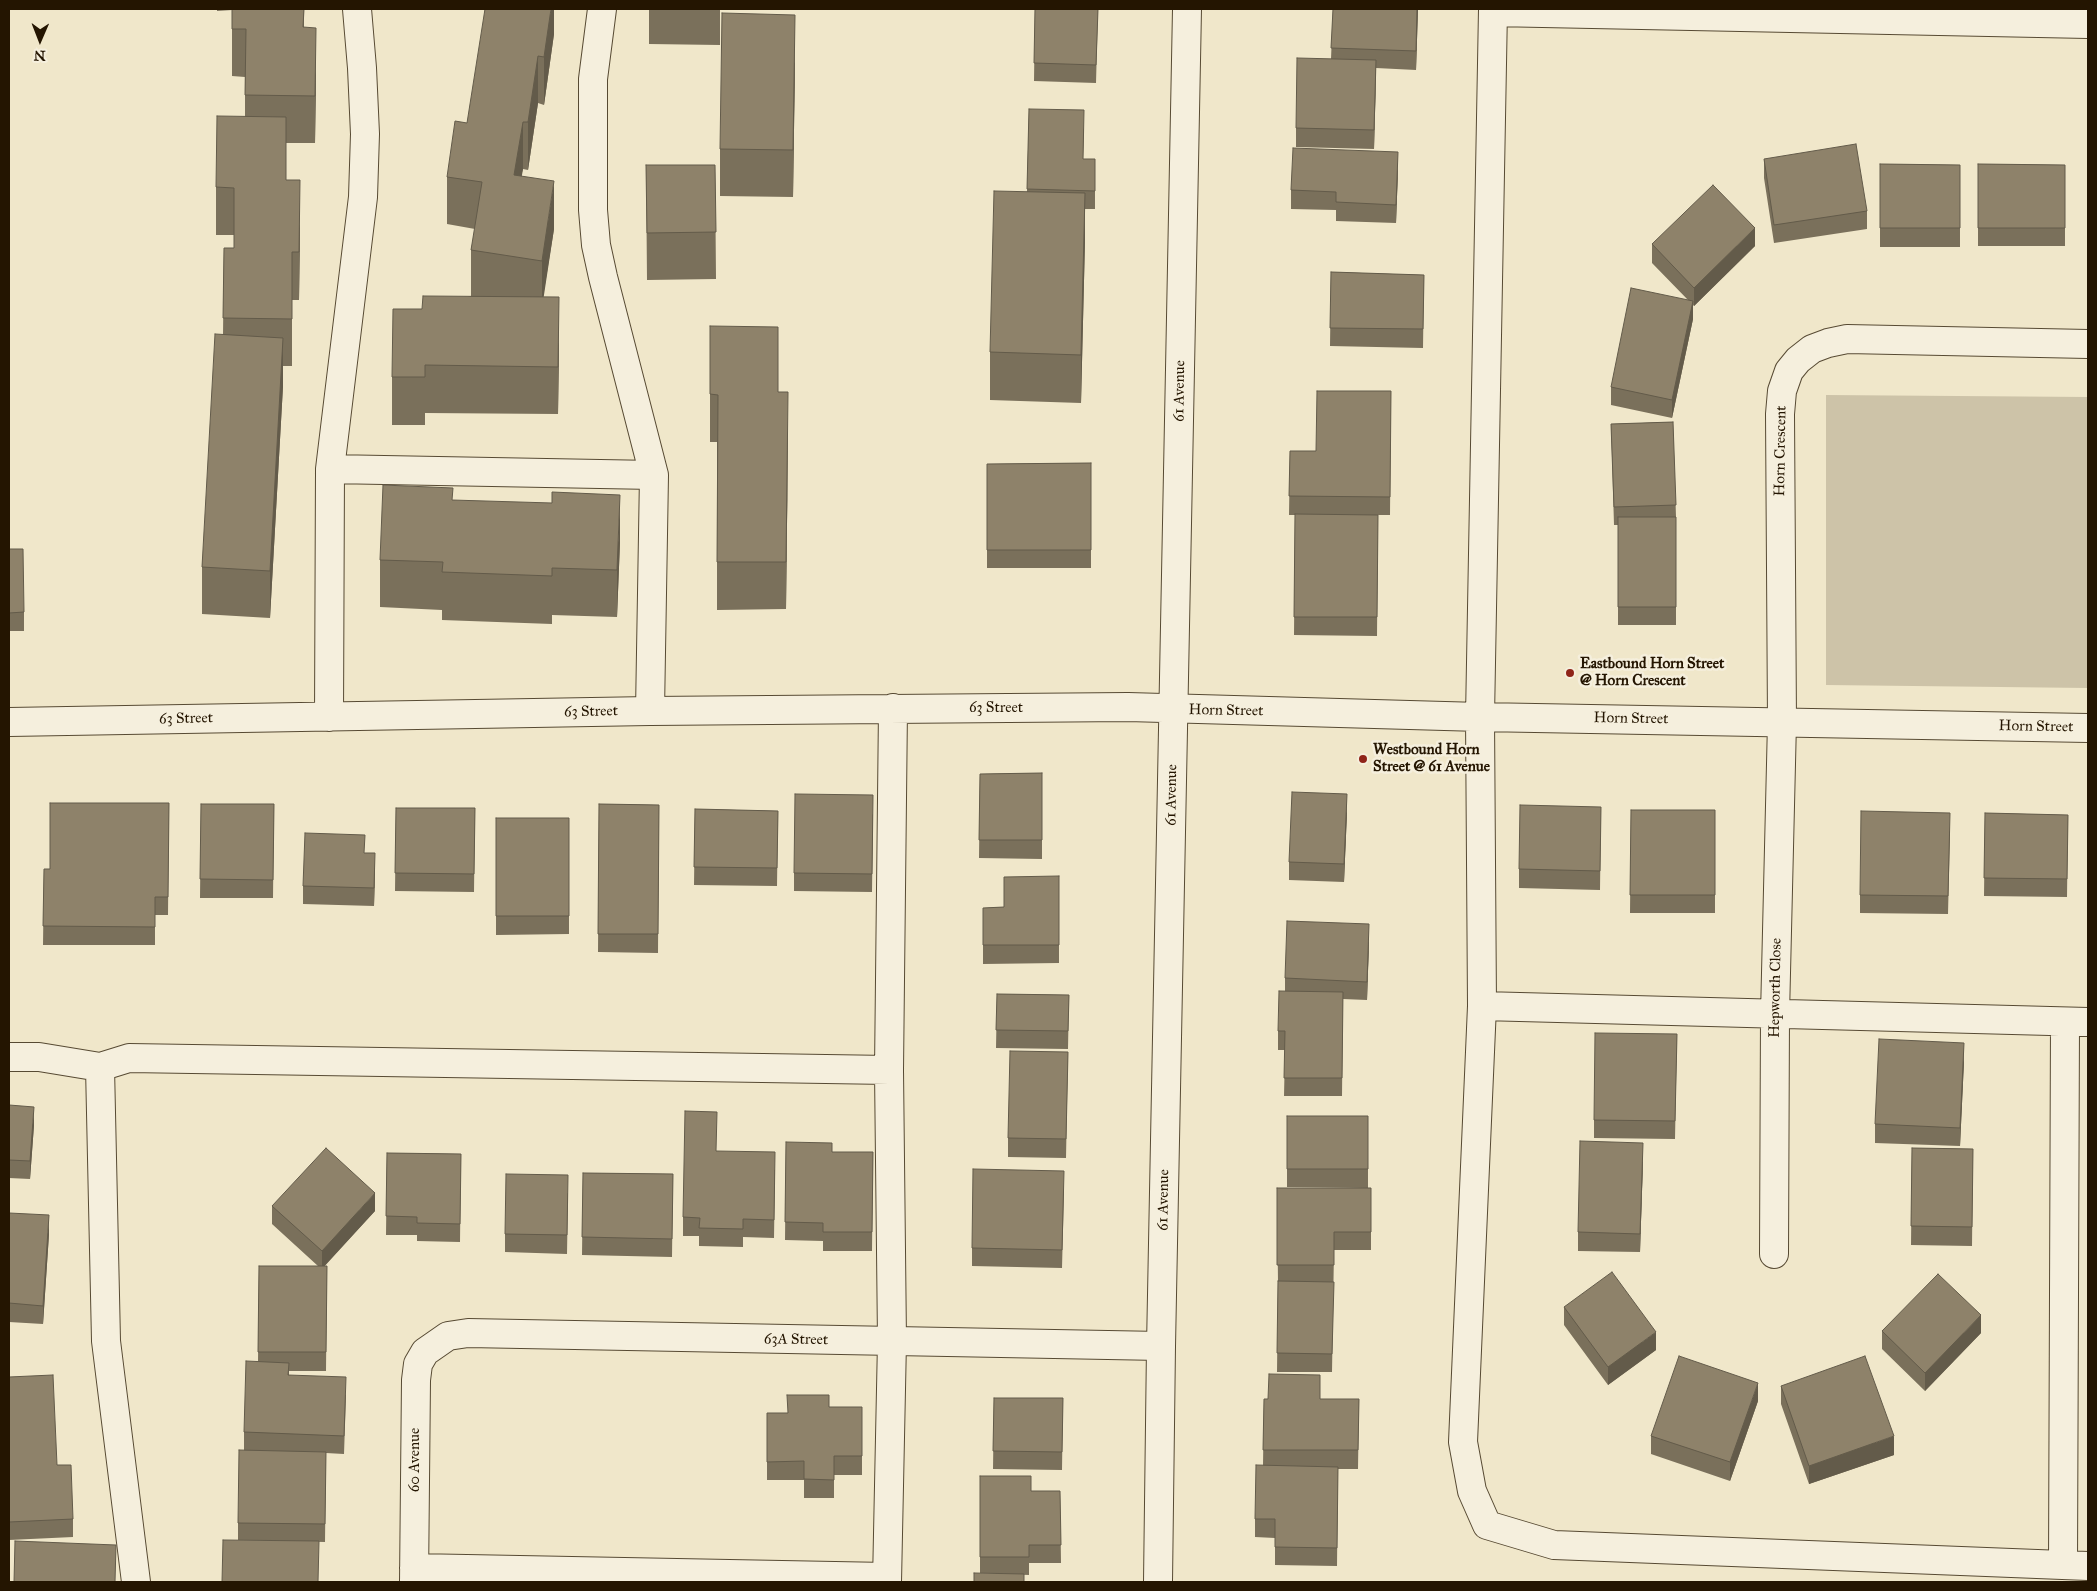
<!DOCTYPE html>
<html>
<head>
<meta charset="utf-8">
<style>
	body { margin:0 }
	#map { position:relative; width:2097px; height:1591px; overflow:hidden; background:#f0e7ca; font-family:"IM FELL Great Primer",serif }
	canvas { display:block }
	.frame { position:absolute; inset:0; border:10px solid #241501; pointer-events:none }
	.north { position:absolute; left:15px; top:15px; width:50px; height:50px; -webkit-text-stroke:4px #f5efdd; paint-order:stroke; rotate:181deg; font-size:14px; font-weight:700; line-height:20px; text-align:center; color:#241501 }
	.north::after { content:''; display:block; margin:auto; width:18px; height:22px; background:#241501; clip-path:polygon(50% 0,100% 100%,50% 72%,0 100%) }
</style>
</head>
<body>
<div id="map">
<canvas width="2097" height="1591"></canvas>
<div class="frame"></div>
<div class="north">N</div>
</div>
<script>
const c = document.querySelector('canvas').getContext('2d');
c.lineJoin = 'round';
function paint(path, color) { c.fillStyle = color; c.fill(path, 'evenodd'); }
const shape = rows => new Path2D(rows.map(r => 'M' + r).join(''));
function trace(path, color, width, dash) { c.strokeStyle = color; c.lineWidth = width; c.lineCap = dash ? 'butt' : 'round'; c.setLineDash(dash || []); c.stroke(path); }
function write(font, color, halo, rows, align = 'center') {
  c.font = font + ' "IM FELL Great Primer",serif'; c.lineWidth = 5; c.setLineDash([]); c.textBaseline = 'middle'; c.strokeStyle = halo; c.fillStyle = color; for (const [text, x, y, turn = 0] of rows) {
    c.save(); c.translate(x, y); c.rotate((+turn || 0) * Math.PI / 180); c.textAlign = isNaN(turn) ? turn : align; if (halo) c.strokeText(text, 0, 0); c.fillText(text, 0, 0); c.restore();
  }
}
paint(shape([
	[1826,395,2088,397,2088,688,1826,685]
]), '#cdc3a8');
const minor = shape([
	[602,9,593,79,593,210,596,245,603,277,654,475,650,711],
	[1493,9,1480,717,1482,1006,1463,1442,1472,1491,1487,1525,1554,1545,2088,1566],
	[1493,12,2088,24],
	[330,469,654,475],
	[329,717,330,469,363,197,365,134,362,68,357,9],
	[9,722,650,711,1128,707,1480,717,2088,728],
	[1482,1006,2088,1022],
	[9,1057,39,1057,100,1067,129,1058,889,1070],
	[100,1067,106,1341,136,1582],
	[1774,1254,1775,1015,1782,722,1780,414,1782,391,1789,371,1798,360,1812,349,1828,343,1847,339,2088,344],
	[2063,1565,2065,1022],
	[414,1568,887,1577],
	[414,1582,416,1380,418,1364,425,1352,448,1336,468,1333,1161,1346],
	[887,1582,892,1341,889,1070,893,708],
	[1158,1582,1161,1346,1187,9]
]);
trace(minor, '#574a33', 30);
trace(minor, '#f5efdd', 28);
paint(shape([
	[217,9,304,9,304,28,316,75,315,143,286,143,286,180,300,228,299,300,292,300,292,366,283,366,283,386,270,618,202,614,202,567,223,335,224,248,234,248,234,235,216,235,216,187,245,117,245,77,232,76,232,10,217,11],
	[554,9,554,34,544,105,538,103,528,170,523,169,521,176,554,229,543,297,559,345,558,414,425,413,425,425,392,425,392,377,422,309,471,296,471,250,475,229,447,224,447,177,467,123],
	[649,9,720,9,720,45,649,44],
	[1035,9,1098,9,1096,83,1034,81],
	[1333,9,1418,9,1416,70,1376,68,1374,149,1296,147,1296,128,1331,59],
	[795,62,793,197,720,196,720,149],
	[1029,109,1084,129,1083,159,1095,159,1095,209,1085,209,1085,240,1081,403,990,400,990,352,1027,191],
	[1764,159,1867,211,1867,229,1774,243,1764,178],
	[1880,164,1960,165,1960,247,1880,247],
	[1978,164,2065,165,2065,246,1978,246],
	[646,165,715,165,716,279,647,280],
	[1398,170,1396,223,1336,221,1336,210,1291,209,1291,190],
	[1652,244,1755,246,1694,306,1693,305,1693,319,1672,418,1611,405,1611,387,1688,300,1652,263],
	[1331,272,1424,275,1423,348,1330,346],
	[710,326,778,392,788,439,786,609,717,610,717,442,710,442],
	[1391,391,1390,515,1378,515,1377,636,1294,635,1295,515,1289,515,1290,451,1316,451],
	[1673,422,1676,517,1676,625,1618,625,1618,525,1614,525,1611,424],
	[1091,463,1091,568,987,568,987,464],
	[453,500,620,542,617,617,552,615,552,624,442,620,442,610,380,607,380,560],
	[9,549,24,612,24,631,9,631],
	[1042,773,1042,859,979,858,980,774],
	[169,803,168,915,155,915,155,945,43,945,44,869,50,869],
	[201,804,274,804,273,898,200,898],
	[599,804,659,805,658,953,598,952],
	[1601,807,1600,890,1519,888,1519,869],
	[396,808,475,808,474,892,395,891],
	[695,809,778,811,777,886,694,885],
	[1631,810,1715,810,1715,913,1630,913],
	[1347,812,1344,882,1289,880,1289,862],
	[1985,813,2068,815,2067,897,1984,896],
	[873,814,872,892,794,891,794,873],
	[496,818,569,818,569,934,496,935],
	[1950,831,1948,914,1860,913,1860,895],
	[365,853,375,871,374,906,303,904,303,886],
	[1059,876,1059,963,983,964,983,908,1004,907],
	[1369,942,1367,1000,1343,999,1342,1096,1284,1096,1285,1050,1278,1050,1278,1031,1285,991,1285,978],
	[997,994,1069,995,1068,1049,996,1048],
	[1677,1034,1675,1139,1594,1138,1594,1120],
	[1068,1052,1066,1158,1008,1157,1008,1138],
	[1964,1061,1960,1146,1875,1143,1875,1124],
	[9,1105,34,1125,30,1179,9,1178],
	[1287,1116,1368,1116,1368,1188,1287,1187],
	[786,1142,832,1152,873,1152,872,1251,823,1251,823,1241,785,1240],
	[1912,1148,1973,1149,1972,1246,1911,1245],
	[716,1151,775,1170,774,1238,743,1237,743,1247,699,1246,699,1236,683,1236,683,1217],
	[387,1153,461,1154,460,1242,417,1241,417,1235,386,1235],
	[1643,1161,1640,1252,1578,1251,1578,1232],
	[583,1173,673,1174,672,1257,582,1255],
	[1277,1188,1371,1188,1371,1250,1334,1250,1332,1372,1277,1372,1278,1283],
	[1064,1189,1062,1268,972,1266,972,1248],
	[568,1193,567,1254,505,1252,505,1234],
	[272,1206,375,1211,324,1266,327,1266,326,1371,289,1371,289,1375,346,1395,344,1454,326,1453,325,1542,238,1540,238,1523,244,1450,244,1432,258,1362,259,1266,318,1266,272,1224],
	[9,1213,49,1234,43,1324,9,1322],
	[1564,1307,1656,1350,1608,1385,1564,1325],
	[1882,1331,1981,1333,1925,1391,1882,1349],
	[9,1377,57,1465,73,1519,73,1537,9,1540],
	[1781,1386,1894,1455,1809,1484,1781,1404],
	[994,1398,1063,1398,1062,1470,993,1469],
	[1264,1399,1359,1399,1358,1469,1338,1469,1337,1566,1275,1565,1275,1538,1255,1537,1255,1519,1263,1465],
	[1758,1401,1730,1481,1651,1454,1651,1436],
	[829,1407,862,1407,862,1475,834,1475,834,1498,804,1498,804,1480,767,1480,767,1413,787,1413],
	[980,1476,1031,1491,1060,1491,1061,1563,1029,1563,1029,1575,980,1573]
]), '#7a705b');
paint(shape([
	[551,9,554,9,554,34,544,105,544,57],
	[1417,9,1418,9,1416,70,1416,51],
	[795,15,795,62,793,197,793,150],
	[316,28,316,75,315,143,315,96],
	[538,56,538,103,528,170,528,122],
	[1376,60,1376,78,1374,149,1374,130],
	[523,122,523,169,514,223,514,175],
	[1398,152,1398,170,1396,223,1396,205],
	[300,180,300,228,299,300,299,252],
	[554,181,554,229,542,308,542,261],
	[1085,193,1085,240,1081,403,1081,355],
	[1755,228,1755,246,1694,306,1694,288],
	[559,297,559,345,558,414,558,367],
	[1693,301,1693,319,1672,418,1672,400],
	[283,338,283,386,270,618,270,571],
	[788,439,786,609,786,562],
	[620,495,620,542,617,617,617,570],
	[1347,794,1347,812,1344,882,1344,864],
	[375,853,375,871,374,906,374,888],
	[1369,924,1369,942,1367,1000,1367,982],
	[1964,1043,1964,1061,1960,1146,1960,1128],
	[34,1107,34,1125,30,1179,30,1161],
	[1643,1143,1643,1161,1640,1252,1640,1234],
	[375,1193,375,1211,322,1269,322,1251],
	[49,1215,49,1234,43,1324,43,1306],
	[1981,1315,1981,1333,1925,1391,1925,1373],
	[1656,1332,1656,1350,1608,1385,1608,1367],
	[1758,1383,1758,1401,1730,1481,1730,1462],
	[1894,1436,1894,1455,1809,1484,1809,1466]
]), '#635b4a');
const building = shape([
	[232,9,304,9,303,27,316,28,315,96,245,95,246,29,232,29,232,9],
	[485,9,551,9,544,57,538,56,528,122,523,122,514,175,554,181,542,261,471,250,482,182,447,177,455,121,467,123,485,9],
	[1035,9,1098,9,1096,65,1034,63,1035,9],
	[1333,9,1417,9,1416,51,1331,48,1333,9],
	[722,13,795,15,793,150,720,149,722,13],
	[1297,58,1376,60,1374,130,1296,128,1297,58],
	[1029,109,1084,110,1083,159,1095,159,1095,191,1027,189,1029,109],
	[217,116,286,117,286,180,300,180,299,252,292,252,292,319,223,318,224,248,234,248,234,188,216,187,217,116],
	[1856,144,1867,211,1774,225,1764,159,1856,144],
	[1293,148,1398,152,1396,205,1336,202,1336,192,1291,190,1293,148],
	[1880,164,1960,165,1960,228,1880,228,1880,164],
	[1978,164,2065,165,2065,228,1978,228,1978,164],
	[646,165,715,165,716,232,647,233,646,165],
	[1713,185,1755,228,1694,288,1652,244,1713,185],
	[994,191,1085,193,1081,355,990,352,994,191],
	[1331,272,1424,275,1423,329,1330,328,1331,272],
	[1631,288,1693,301,1672,400,1611,387,1631,288],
	[423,296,559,297,558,367,425,365,425,377,392,377,393,309,422,309,423,296],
	[710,326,778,327,778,392,788,392,786,562,717,562,718,395,710,394,710,326],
	[215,334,283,338,270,571,202,567,215,334],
	[1317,391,1391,391,1390,497,1289,496,1290,451,1316,451,1317,391],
	[1673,422,1676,505,1614,507,1611,424,1673,422],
	[1091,463,1091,550,987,550,987,464,1091,463],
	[383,485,453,488,452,500,552,503,552,492,620,495,617,570,552,568,552,576,442,572,443,562,380,560,383,485],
	[1295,514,1378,515,1377,617,1294,617,1295,514],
	[1618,517,1676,517,1676,607,1618,607,1618,517],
	[9,549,23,549,24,612,9,613,9,549],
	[1042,773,1042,840,979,840,980,774,1042,773],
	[1292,792,1347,794,1344,864,1289,862,1292,792],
	[795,794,873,795,872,874,794,873,795,794],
	[50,803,169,803,168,897,155,897,155,927,43,926,44,869,50,869,50,803],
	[201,804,274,804,273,880,200,879,201,804],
	[599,804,659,805,658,934,598,934,599,804],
	[1520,805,1601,807,1600,871,1519,869,1520,805],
	[396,808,475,808,474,874,395,873,396,808],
	[695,809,778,811,777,868,694,867,695,809],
	[1631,810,1715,810,1715,895,1630,895,1631,810],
	[1861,811,1950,813,1948,896,1860,895,1861,811],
	[1985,813,2068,815,2067,879,1984,878,1985,813],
	[496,818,569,818,569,916,496,916,496,818],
	[305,833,365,835,364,853,375,853,374,888,303,886,305,833],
	[1059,876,1059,945,983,945,983,908,1004,907,1004,877,1059,876],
	[1287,921,1369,924,1367,982,1285,978,1287,921],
	[1279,991,1343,992,1342,1078,1284,1078,1285,1031,1278,1031,1279,991],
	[997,994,1069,995,1068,1031,996,1030,997,994],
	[1595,1033,1677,1034,1675,1121,1594,1120,1595,1033],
	[1879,1039,1964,1043,1960,1128,1875,1124,1879,1039],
	[1010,1051,1068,1052,1066,1139,1008,1138,1010,1051],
	[9,1105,34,1107,30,1161,9,1160,9,1105],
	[685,1111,717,1112,716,1151,775,1152,774,1220,743,1219,743,1229,699,1228,700,1218,683,1217,685,1111],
	[1287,1116,1368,1116,1368,1169,1287,1169,1287,1116],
	[1580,1141,1643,1143,1640,1234,1578,1232,1580,1141],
	[786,1142,832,1143,832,1152,873,1152,872,1232,823,1232,823,1223,785,1222,786,1142],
	[326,1148,375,1193,322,1251,272,1206,326,1148],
	[1912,1148,1973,1149,1972,1227,1911,1226,1912,1148],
	[387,1153,461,1154,460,1224,417,1223,417,1217,386,1216,387,1153],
	[973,1169,1064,1171,1062,1250,972,1248,973,1169],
	[583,1173,673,1174,672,1239,582,1237,583,1173],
	[506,1174,568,1175,567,1235,505,1234,506,1174],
	[1277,1188,1371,1188,1371,1232,1334,1232,1334,1265,1277,1265,1277,1188],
	[9,1213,49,1215,43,1306,9,1303,9,1213],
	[259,1266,327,1266,326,1352,258,1352,259,1266],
	[1612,1272,1656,1332,1608,1367,1564,1307,1612,1272],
	[1938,1274,1981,1315,1925,1373,1882,1331,1938,1274],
	[1278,1281,1334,1282,1332,1354,1277,1353,1278,1281],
	[1679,1356,1758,1383,1730,1462,1651,1436,1679,1356],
	[1865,1356,1894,1436,1809,1466,1781,1386,1865,1356],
	[246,1361,289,1363,288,1375,346,1377,344,1436,244,1432,246,1361],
	[1269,1374,1320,1375,1320,1399,1359,1399,1358,1450,1263,1450,1264,1399,1268,1399,1269,1374],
	[53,1375,57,1465,71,1465,73,1519,9,1522,9,1377,53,1375],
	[787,1395,829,1395,829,1407,862,1407,862,1456,834,1456,834,1480,804,1479,804,1461,767,1462,767,1413,788,1413,787,1395],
	[994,1398,1063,1398,1062,1452,993,1451,994,1398],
	[239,1450,326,1452,325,1524,238,1523,239,1450],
	[1256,1465,1338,1467,1337,1548,1275,1547,1275,1519,1255,1519,1256,1465],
	[980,1476,1031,1476,1031,1491,1060,1491,1061,1545,1029,1545,1029,1557,980,1557,980,1476],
	[223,1540,319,1541,318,1582,222,1582,223,1540],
	[15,1541,116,1545,115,1582,14,1582,15,1541],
	[974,1573,1024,1574,1024,1582,974,1582,974,1573]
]);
paint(building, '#8e826a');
trace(building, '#635b4a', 1);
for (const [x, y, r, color] of [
	[1570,673,5,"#8f2418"],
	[1363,759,5,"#8f2418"]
]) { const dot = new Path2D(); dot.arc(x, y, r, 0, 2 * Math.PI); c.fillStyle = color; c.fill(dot); trace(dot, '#f5efdd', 2); }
write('15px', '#241501', '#f5efdd', [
	["61 Avenue",1180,391,-89],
	["Horn Crescent",1781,451,-89],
	["63 Street",996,708],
	["Horn Street",1226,711,1],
	["63 Street",591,712,-1],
	["63 Street",186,719,-1],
	["Horn Street",1631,719,1],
	["Horn Street",2036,727,1],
	["61 Avenue",1172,795,-89],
	["Hepworth Close",1776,988,-89],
	["61 Avenue",1164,1200,-89],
	["63A Street",796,1340,1],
	["60 Avenue",415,1460,-90]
]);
write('bold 15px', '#241501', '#f5efdd', [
	["Eastbound Horn Street",1580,664],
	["@ Horn Crescent",1580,681],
	["Westbound Horn",1373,750],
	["Street @ 61 Avenue",1373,767]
], 'left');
</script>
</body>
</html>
